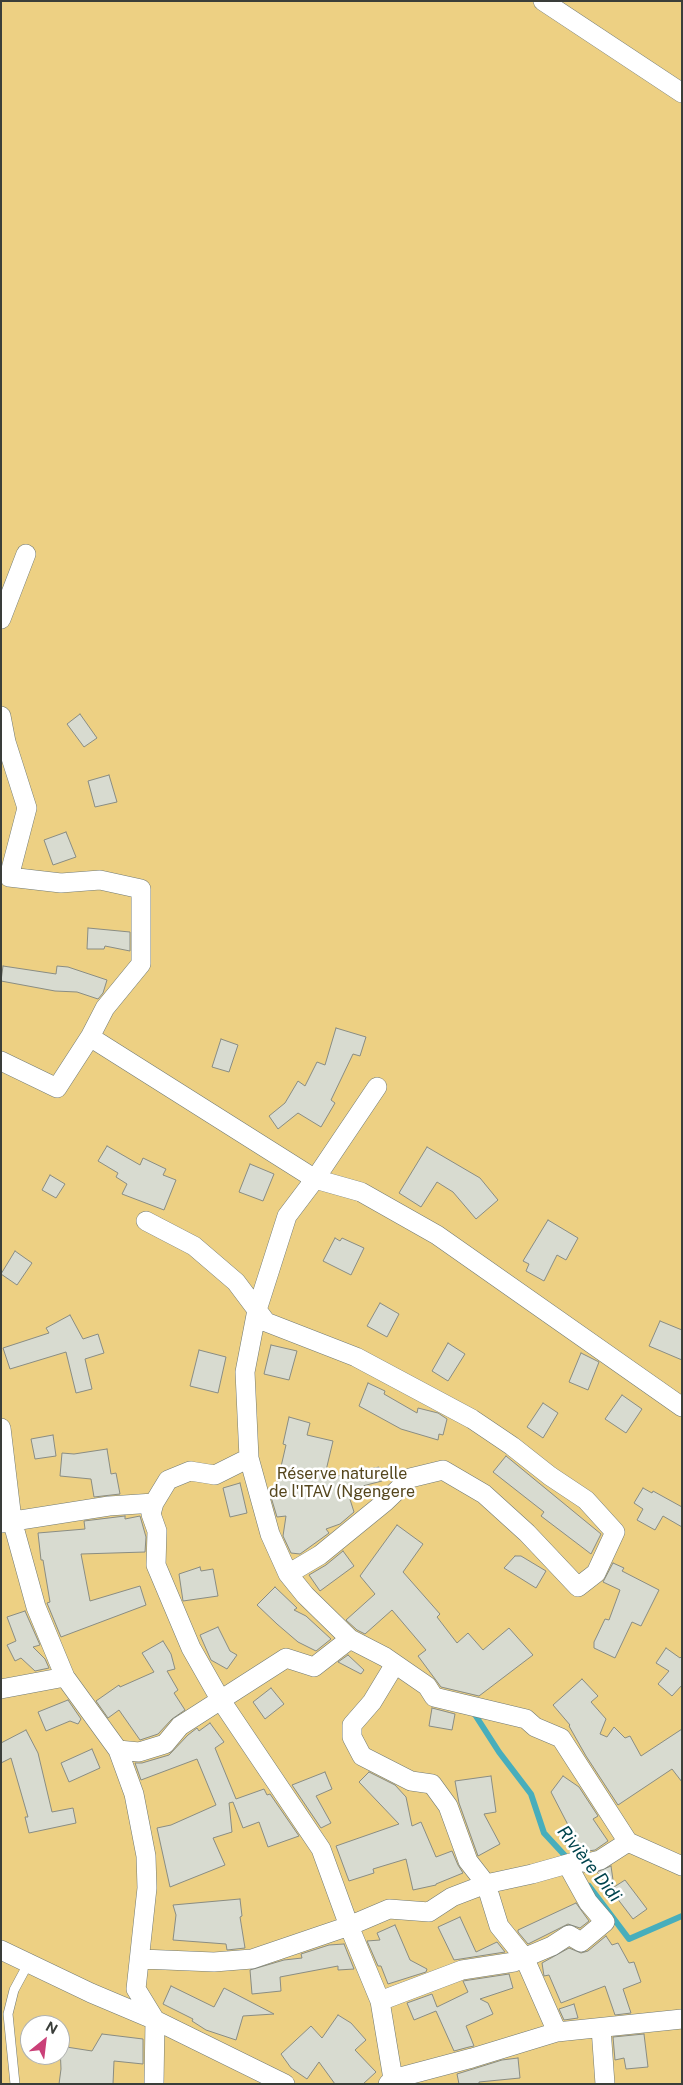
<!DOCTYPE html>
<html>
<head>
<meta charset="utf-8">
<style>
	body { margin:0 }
	#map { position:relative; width:683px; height:2085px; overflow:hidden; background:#f4fef5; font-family:"Public Sans",sans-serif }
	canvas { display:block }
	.frame { position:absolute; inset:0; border:2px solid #3a3e3a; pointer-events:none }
	.north { position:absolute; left:20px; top:2015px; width:50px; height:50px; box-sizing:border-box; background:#fff; border:1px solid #b0b2b0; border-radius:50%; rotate:29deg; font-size:14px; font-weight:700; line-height:20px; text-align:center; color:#3a3e3a }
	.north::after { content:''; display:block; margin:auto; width:18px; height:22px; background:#ca4078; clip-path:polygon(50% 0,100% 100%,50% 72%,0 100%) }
</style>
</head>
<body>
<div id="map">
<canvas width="683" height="2085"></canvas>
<div class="frame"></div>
<div class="north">N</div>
</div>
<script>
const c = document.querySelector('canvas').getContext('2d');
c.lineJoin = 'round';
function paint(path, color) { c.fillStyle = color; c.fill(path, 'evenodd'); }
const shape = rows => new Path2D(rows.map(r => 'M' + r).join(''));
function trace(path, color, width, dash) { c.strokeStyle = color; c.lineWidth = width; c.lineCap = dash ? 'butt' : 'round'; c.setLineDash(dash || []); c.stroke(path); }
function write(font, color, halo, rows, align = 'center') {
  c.font = font + ' "Public Sans",sans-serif'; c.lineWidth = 5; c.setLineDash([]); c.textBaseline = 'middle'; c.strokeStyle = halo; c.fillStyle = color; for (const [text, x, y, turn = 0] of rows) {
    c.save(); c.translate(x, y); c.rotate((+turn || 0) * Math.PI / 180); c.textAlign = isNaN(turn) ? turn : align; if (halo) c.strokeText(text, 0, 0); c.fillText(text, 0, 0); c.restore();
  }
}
paint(shape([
	[1,1,682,1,682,2084,1,2084],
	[30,2025,60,2025,60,2055,30,2055]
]), '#edd083');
trace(shape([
	[472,1710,499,1752,531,1794,544,1833,569,1860],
	[589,1886,629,1939,682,1916]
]), '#47aebc', 6);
const building = shape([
	[80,714,97,738,84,747,67,724,80,714],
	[109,775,117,802,95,807,88,781,109,775],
	[66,832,76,857,53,865,44,840,66,832],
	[88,928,130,932,130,951,105,946,104,949,87,949,88,928],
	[3,966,56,974,57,966,68,967,107,980,103,993,98,999,77,992,55,991,1,981,3,966],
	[336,1028,366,1037,360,1056,353,1054,331,1100,335,1103,321,1127,298,1113,278,1129,269,1116,285,1103,298,1081,305,1086,317,1062,325,1065,336,1028],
	[221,1039,238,1045,229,1072,212,1067,221,1039],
	[107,1146,140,1165,143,1158,166,1169,163,1175,176,1180,164,1210,122,1194,127,1184,116,1177,118,1173,98,1161,107,1146],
	[427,1147,480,1178,498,1200,476,1219,453,1192,437,1182,421,1207,399,1193,427,1147],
	[250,1164,274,1174,263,1201,239,1192,250,1164],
	[50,1175,65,1184,56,1198,42,1190,50,1175],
	[548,1220,578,1238,566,1260,557,1255,544,1281,526,1271,529,1264,523,1261,548,1220],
	[335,1238,340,1241,342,1238,364,1248,351,1275,323,1261,335,1238],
	[15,1251,32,1263,17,1285,1,1274,15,1251],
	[380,1303,399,1314,387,1337,367,1326,380,1303],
	[70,1315,83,1339,98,1334,104,1353,85,1359,92,1389,76,1393,66,1352,10,1369,3,1348,49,1333,46,1328,70,1315],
	[660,1321,682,1330,682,1360,649,1346,660,1321],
	[448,1343,465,1354,448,1381,432,1371,448,1343],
	[271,1345,297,1351,289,1380,264,1374,271,1345],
	[199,1350,226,1357,218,1393,190,1386,199,1350],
	[581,1353,599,1362,588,1390,569,1382,581,1353],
	[368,1383,385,1391,384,1394,417,1413,418,1408,438,1413,447,1419,443,1435,439,1434,438,1440,401,1429,359,1406,368,1383],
	[622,1395,642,1409,626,1433,605,1419,622,1395],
	[543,1403,558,1413,543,1438,527,1427,543,1403],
	[289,1417,310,1423,307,1435,333,1441,324,1479,379,1467,382,1481,347,1490,354,1512,340,1524,326,1529,329,1533,300,1554,291,1553,283,1536,286,1516,277,1517,271,1497,274,1497,286,1445,283,1444,289,1417],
	[53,1435,56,1456,35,1459,31,1439,53,1435],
	[107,1449,111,1474,116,1473,120,1494,94,1497,91,1479,60,1476,62,1453,74,1454,107,1449],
	[506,1456,601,1534,591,1554,541,1516,544,1512,493,1472,506,1456],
	[240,1483,247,1513,230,1517,223,1488,240,1483],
	[643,1488,652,1493,653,1491,682,1507,682,1527,663,1516,655,1530,637,1520,643,1509,634,1503,643,1488],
	[125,1516,125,1519,140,1516,146,1537,145,1552,81,1554,90,1601,140,1586,146,1605,61,1637,47,1603,50,1602,43,1560,41,1560,38,1533,85,1529,84,1521,125,1516],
	[397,1525,423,1544,403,1572,440,1614,437,1617,457,1643,468,1633,483,1650,509,1628,533,1655,479,1696,441,1687,418,1656,426,1650,392,1610,365,1634,357,1630,346,1620,375,1594,360,1576,397,1525],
	[343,1551,354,1566,320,1591,309,1575,326,1565,343,1551],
	[515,1556,521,1556,546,1571,536,1588,504,1568,515,1556],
	[613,1563,624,1568,622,1571,659,1590,641,1626,632,1622,615,1658,594,1648,594,1642,605,1619,609,1620,620,1590,603,1582,613,1563],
	[200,1567,201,1571,213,1569,218,1596,183,1601,179,1574,200,1567],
	[275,1587,297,1608,294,1610,306,1616,331,1639,316,1651,298,1642,277,1624,257,1605,275,1587],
	[25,1611,40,1645,33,1647,45,1659,49,1668,35,1671,21,1658,15,1661,7,1645,16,1641,7,1617,25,1611],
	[218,1627,230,1651,237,1655,227,1669,211,1660,200,1635,218,1627],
	[163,1641,171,1654,175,1669,167,1671,178,1690,174,1693,185,1710,172,1719,158,1734,140,1740,119,1710,108,1718,96,1701,119,1685,120,1687,154,1672,142,1653,163,1641],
	[666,1648,680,1658,682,1656,682,1685,672,1696,658,1684,669,1671,656,1663,666,1648],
	[348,1655,364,1670,361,1674,338,1662,348,1655],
	[582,1679,598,1696,591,1702,606,1719,600,1734,607,1737,614,1727,625,1738,630,1736,641,1756,682,1729,682,1782,672,1769,618,1805,586,1756,569,1726,570,1725,553,1705,582,1679],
	[271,1688,284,1704,265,1719,253,1702,271,1688],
	[68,1700,81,1719,78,1724,70,1721,46,1731,38,1712,68,1700],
	[432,1708,455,1714,452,1730,429,1726,432,1708],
	[210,1723,224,1742,215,1748,236,1799,264,1789,267,1795,270,1794,299,1836,268,1847,259,1822,243,1828,233,1802,229,1803,232,1832,213,1838,225,1865,170,1887,157,1828,171,1825,216,1805,197,1759,141,1780,135,1763,142,1763,169,1755,188,1735,197,1728,199,1731,210,1723],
	[26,1730,38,1753,52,1812,73,1808,76,1823,29,1833,25,1817,28,1817,11,1758,1,1763,1,1743,26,1730],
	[92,1749,100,1768,69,1782,61,1763,92,1749],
	[325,1772,332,1789,316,1796,331,1823,321,1828,292,1785,325,1772],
	[369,1772,395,1785,406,1797,412,1826,421,1822,436,1857,452,1851,458,1865,463,1873,436,1884,436,1885,413,1890,406,1859,373,1869,374,1873,349,1881,336,1846,399,1824,359,1782,369,1772],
	[491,1776,496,1812,484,1814,500,1844,478,1856,459,1803,455,1781,491,1776],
	[563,1776,579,1787,598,1816,593,1819,608,1841,595,1850,588,1851,581,1850,551,1792,563,1776],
	[611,1866,614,1887,625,1880,647,1909,633,1919,597,1872,611,1866],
	[240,1899,242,1916,240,1917,245,1948,227,1950,226,1944,173,1940,176,1915,173,1905,240,1899],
	[576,1903,589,1921,580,1928,568,1924,528,1944,518,1932,518,1930,576,1903],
	[460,1917,476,1952,497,1942,505,1952,454,1960,438,1927,460,1917],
	[395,1925,410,1960,427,1969,426,1972,388,1984,381,1966,378,1966,367,1941,380,1940,377,1933,395,1925],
	[606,1936,612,1945,618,1943,629,1963,634,1962,641,1982,623,1989,631,2013,615,2015,605,1986,561,2003,549,1975,544,1976,542,1963,569,1948,581,1953,588,1951,606,1936],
	[344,1944,354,1969,338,1970,338,1966,280,1977,281,1991,252,1994,250,1970,284,1960,302,1958,301,1954,329,1945,344,1944],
	[509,1974,513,1988,480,1999,488,2003,493,2014,466,2026,474,2046,469,2047,454,2051,436,2011,414,2020,407,2003,432,1994,437,2007,468,1992,463,1981,509,1974],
	[171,1986,214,2007,224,1988,274,2014,243,2016,236,2040,206,2030,192,2021,193,2019,163,2004,171,1986],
	[574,2004,578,2018,564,2020,559,2009,574,2004],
	[338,2015,351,2023,366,2040,355,2050,376,2072,363,2084,335,2084,319,2062,307,2079,291,2068,281,2054,311,2026,322,2038,338,2015],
	[102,2034,143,2039,143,2064,114,2061,113,2084,59,2084,61,2069,60,2046,92,2051,102,2034],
	[644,2034,648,2067,626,2069,624,2058,615,2060,613,2037,644,2034],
	[518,2058,520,2078,479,2082,479,2084,459,2084,457,2074,502,2060,518,2058]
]);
paint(building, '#d8dbd0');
trace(building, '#8a8d83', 1);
const lane = shape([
	[15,2084,8,2014,14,1990,28,1964]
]);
const street = shape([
	[543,1,682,93],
	[1,619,26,554],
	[1,716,6,742,27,808,9,877,61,883,100,880,141,889,141,964,105,1008,90,1037,315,1179,361,1192,437,1235,682,1407],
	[1,1061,57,1088,90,1037],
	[377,1087,315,1179,287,1216,257,1310,245,1372,249,1458,270,1534,288,1574,305,1595,350,1639,385,1657,427,1686,434,1697,526,1719,535,1727,561,1738,628,1842,682,1866],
	[146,1221,194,1246,236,1282,266,1322,356,1357,472,1419,512,1446,550,1476,586,1500,615,1532,596,1573,578,1587,527,1533,484,1494,443,1470,410,1478,385,1502,320,1555,288,1574],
	[1,1428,12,1520,36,1607,65,1677,118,1750,134,1794,146,1856,147,1888,136,1989,155,2020,154,2084],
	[154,1503,168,1480,190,1471,215,1475,249,1458],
	[1,1523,109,1506,154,1503,151,1514,157,1531,156,1565,191,1648,220,1699,321,1849,349,1926,380,2001,393,2079],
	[395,1664,372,1702,352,1725,352,1737,362,1756,411,1781,432,1784,448,1806,468,1861,486,1884,499,1926,524,1957,557,2032],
	[1,1689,65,1677],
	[118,1750,139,1752,165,1744,180,1726,286,1658,314,1667,350,1639],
	[1,1950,91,1993,155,2020,285,2084],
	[141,1959,214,1962,252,1959,349,1926,389,1909,429,1912,452,1897,486,1884,532,1874,578,1861,588,1863,600,1860,628,1842],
	[380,2001,462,1970,514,1962,552,1946,569,1935,581,1942,605,1922,588,1902,567,1864],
	[601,2028,605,2084],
	[388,2084,393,2079,472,2058,557,2032,682,2019]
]);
trace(lane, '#727a73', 10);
trace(street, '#727a73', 20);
trace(lane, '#fff', 9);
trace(street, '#fff', 19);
write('16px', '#55461d', '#fff', [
	["Réserve naturelle",342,1474],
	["de l'ITAV (Ngengere",342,1492]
]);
write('italic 18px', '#00444d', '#fff', [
	["Rivière Didi",589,1864,52]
]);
</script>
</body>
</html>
